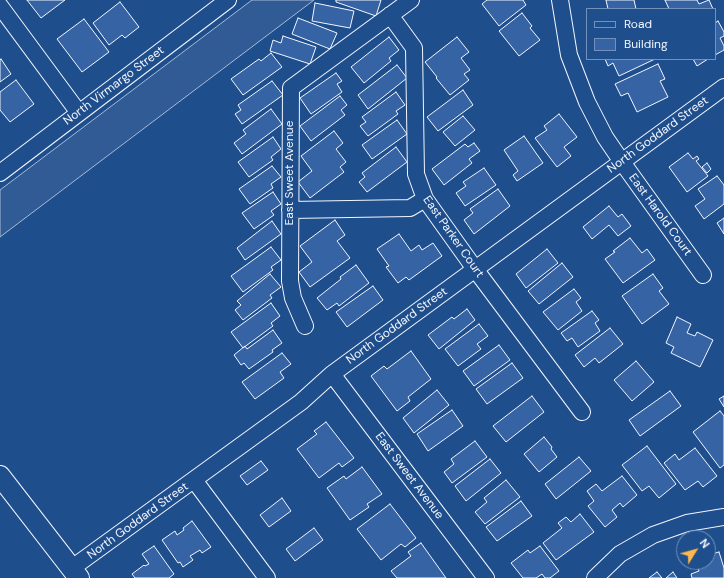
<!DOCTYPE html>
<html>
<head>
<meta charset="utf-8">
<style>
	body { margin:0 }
	#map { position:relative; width:724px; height:578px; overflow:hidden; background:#1f4e8c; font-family:"DM Sans",sans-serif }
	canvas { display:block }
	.legend { position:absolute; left:586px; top:8px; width:130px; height:52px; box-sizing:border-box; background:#1f4e8c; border:1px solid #7391ba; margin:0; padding:5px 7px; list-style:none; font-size:12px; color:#f2f6ff }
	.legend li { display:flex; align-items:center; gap:8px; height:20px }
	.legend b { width:20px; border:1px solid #7391ba }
	.north { position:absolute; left:676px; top:530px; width:40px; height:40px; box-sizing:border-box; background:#1f4e8c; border:1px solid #7391ba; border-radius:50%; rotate:53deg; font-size:11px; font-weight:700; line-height:16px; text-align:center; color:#f2f6ff }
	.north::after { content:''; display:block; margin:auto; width:14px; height:18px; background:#ffb74d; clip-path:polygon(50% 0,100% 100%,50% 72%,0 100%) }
</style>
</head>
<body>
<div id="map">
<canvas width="724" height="578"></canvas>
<ul class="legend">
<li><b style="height:5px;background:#1f4e8c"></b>Road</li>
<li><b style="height:11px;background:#3563a3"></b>Building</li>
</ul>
<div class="north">N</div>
</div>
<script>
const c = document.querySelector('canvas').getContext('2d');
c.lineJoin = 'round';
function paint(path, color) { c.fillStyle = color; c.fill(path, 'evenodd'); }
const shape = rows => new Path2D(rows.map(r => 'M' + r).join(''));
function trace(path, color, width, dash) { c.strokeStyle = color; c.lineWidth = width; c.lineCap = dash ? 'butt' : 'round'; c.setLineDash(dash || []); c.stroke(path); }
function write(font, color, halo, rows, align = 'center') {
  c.font = font + ' "DM Sans",sans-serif'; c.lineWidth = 3; c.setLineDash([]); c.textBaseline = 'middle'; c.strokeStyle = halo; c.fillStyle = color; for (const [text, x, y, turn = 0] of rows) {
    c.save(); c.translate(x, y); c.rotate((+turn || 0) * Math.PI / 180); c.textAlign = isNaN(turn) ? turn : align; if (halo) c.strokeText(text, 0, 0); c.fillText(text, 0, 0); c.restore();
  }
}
const built = shape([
	[252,0,314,0,0,237,0,190,252,0]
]);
paint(built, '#305b95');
trace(built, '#a8bbd7', 1);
const building = shape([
	[27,0,65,0,41,18,27,0],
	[336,0,381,0,376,16,336,2,336,0],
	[487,0,523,0,526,5,499,26,482,4,487,0],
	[606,0,634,0,636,9,608,9,606,0],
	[665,0,697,0,699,4,709,0,713,9,669,9,665,0],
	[120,2,139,27,125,38,122,35,109,45,93,23,120,2],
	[315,3,354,11,350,28,312,21,315,3],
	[522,13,532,26,530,28,540,40,519,56,499,31,522,13],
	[298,18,337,33,330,49,292,34,298,18],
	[84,19,109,52,82,72,57,39,84,19],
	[718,21,724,32,724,36,720,38,724,46,724,50,715,55,715,23,718,21],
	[283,36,316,47,310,64,270,51,273,40,281,43,283,36],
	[389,37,399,50,389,58,391,61,364,83,351,67,389,37],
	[457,37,469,52,461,58,470,70,464,74,469,80,450,95,436,78,437,77,425,62,457,37],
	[271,53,282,67,243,95,231,79,259,59,261,61,271,53],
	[1,59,11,74,0,82,0,60,1,59],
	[605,59,655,59,619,76,613,63,608,66,605,59],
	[693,59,708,59,697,66,693,59],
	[658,64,665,79,660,81,668,97,637,112,628,93,621,96,615,84,658,64],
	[397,65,407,78,368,109,358,95,397,65],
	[336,73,342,81,337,84,342,92,311,114,300,98,336,73],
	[16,80,34,104,10,122,0,110,0,92,16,80],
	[272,81,283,95,242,124,235,114,241,110,238,105,272,81],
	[463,90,473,105,438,131,427,117,463,90],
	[396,92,405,105,396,111,398,114,368,136,360,126,366,122,362,117,396,92],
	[340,96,347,105,341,110,345,115,311,141,300,126,340,96],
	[271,109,282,124,242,154,234,143,246,134,243,130,271,109],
	[559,114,577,137,564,147,571,156,557,167,535,138,547,130,544,126,559,114],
	[463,116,475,130,455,146,443,132,463,116],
	[397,120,407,134,372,159,362,145,397,120],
	[334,131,343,143,336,149,346,162,340,167,344,172,310,198,298,182,312,171,301,156,334,131],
	[524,136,543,163,517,181,513,175,518,171,504,150,524,136],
	[273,137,281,149,271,157,273,160,249,177,238,162,273,137],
	[474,143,480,151,469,159,472,163,444,185,432,169,465,144,468,147,474,143],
	[396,147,407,162,367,192,359,182,365,177,362,173,396,147],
	[688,153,693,159,697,156,699,159,696,161,708,176,687,192,669,167,688,153],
	[707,163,711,169,707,173,702,167,707,163],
	[272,166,281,177,271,184,273,188,250,204,239,189,272,166],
	[484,168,496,185,465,206,456,193,466,186,463,182,484,168],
	[717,176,724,185,724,204,704,219,695,206,705,199,698,189,717,176],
	[498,189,510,206,474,234,464,220,473,213,470,209,498,189],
	[273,192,281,204,271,211,274,215,254,229,242,213,273,192],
	[609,206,618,217,622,214,631,226,618,236,609,225,592,239,583,227,609,206],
	[724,218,724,234,717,223,724,218],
	[335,220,345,235,337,241,350,258,310,287,299,272,312,262,300,246,335,220],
	[272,221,281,234,245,260,237,248,272,221],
	[399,234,411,251,419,245,422,250,433,243,442,256,409,280,406,277,398,283,386,267,389,266,377,249,399,234],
	[630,238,642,253,647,249,655,260,623,283,605,259,615,252,613,251,630,238],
	[271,247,281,260,271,267,273,270,243,292,231,276,271,247],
	[547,249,558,263,526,288,516,274,547,249],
	[562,263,573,277,539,304,528,291,562,263],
	[356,265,369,283,339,306,337,303,327,310,317,298,341,279,340,277,356,265],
	[270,274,281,287,270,295,272,298,243,320,235,310,241,305,237,301,270,274],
	[653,274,663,288,659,291,669,304,642,324,622,296,653,274],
	[373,286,383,300,347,327,336,312,373,286],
	[574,289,581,298,576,302,582,311,558,330,543,312,574,289],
	[271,303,280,316,271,323,273,326,243,348,231,332,271,303],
	[467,309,475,320,439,349,428,335,452,317,454,319,467,309],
	[592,311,599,320,595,323,600,331,578,347,572,338,567,341,561,333,592,311],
	[677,317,691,324,687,333,695,336,697,332,713,340,700,367,671,353,674,347,666,343,677,317],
	[479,324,488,336,477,344,481,349,458,366,445,349,479,324],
	[610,328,623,344,599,363,595,358,584,367,575,355,610,328],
	[273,330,282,343,272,350,273,352,249,369,244,363,241,365,234,355,245,346,247,349,273,330],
	[499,345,510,360,474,386,463,371,499,345],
	[411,351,431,379,408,397,410,401,397,411,371,376,384,366,387,369,411,351],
	[282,353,291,364,280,372,284,378,255,399,242,382,282,353],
	[636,361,654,382,632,401,614,380,636,361],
	[512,363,523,378,487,404,476,389,512,363],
	[437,390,449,405,414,433,403,418,437,390],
	[670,391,681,406,640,436,629,420,670,391],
	[532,396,544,412,506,442,493,426,532,396],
	[724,396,724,407,719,399,724,396],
	[452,410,463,426,428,451,417,434,452,410],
	[720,411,724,416,724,465,720,468,693,432,720,411],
	[326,422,354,458,342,467,339,463,319,478,297,449,317,434,314,431,326,422],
	[544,437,552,447,551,449,557,457,539,472,524,454,544,437],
	[475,441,487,457,452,483,444,472,454,464,451,459,475,441],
	[647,446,676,484,659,498,649,486,642,491,622,465,647,446],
	[695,448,717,476,703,487,698,481,685,490,664,463,675,454,679,460,695,448],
	[579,457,591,471,556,499,545,484,579,457],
	[490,459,501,473,466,501,455,486,490,459],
	[261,461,268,470,247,485,240,476,261,461],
	[362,467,382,494,367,504,369,507,350,520,327,488,344,476,346,479,362,467],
	[622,476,637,495,623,507,620,503,612,510,617,517,605,527,588,506,594,501,587,491,596,484,602,491,622,476],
	[506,480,520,497,485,524,475,512,487,502,484,498,506,480],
	[282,498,291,511,269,527,260,515,282,498],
	[521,501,532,516,497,541,486,527,521,501],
	[390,504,416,538,405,547,401,544,381,560,357,529,390,504],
	[580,514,594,532,556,560,543,543,562,528,558,523,566,517,571,522,580,514],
	[192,521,211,547,202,553,200,550,190,556,193,560,183,567,180,562,178,563,162,540,175,531,177,535,184,530,183,528,192,521],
	[314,528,323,540,295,561,286,549,314,528],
	[421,543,446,578,397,578,391,571,411,556,408,552,421,543],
	[154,546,174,574,169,578,135,578,132,574,144,565,145,566,149,564,142,554,154,546],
	[540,546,559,571,550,578,545,578,542,574,536,578,523,578,511,563,528,550,530,553,540,546],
	[719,552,724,568,724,578,692,578,691,574,699,571,698,568,709,564,708,555,719,552],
	[657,572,662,578,649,578,657,572],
	[673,572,677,578,666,578,673,572]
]);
paint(building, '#3563a3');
trace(building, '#f2f6ff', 1);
const minor = shape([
	[560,0,569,55,587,102,605,137,622,162,703,275],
	[0,6,79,113],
	[390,15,414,48,416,174,425,199,475,269,582,412],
	[0,173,228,0],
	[290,210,410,208,425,199],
	[305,326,293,298,290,281,291,88,411,0],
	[332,374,486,578],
	[194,480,267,578],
	[72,568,301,402,332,374,724,87],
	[595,578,620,554,653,535,687,523,724,517]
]);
const major = shape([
	[0,476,79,578]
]);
trace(minor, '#f2f6ff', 18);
trace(major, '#f2f6ff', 22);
trace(minor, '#1f4e8c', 16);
trace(major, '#1f4e8c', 20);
write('12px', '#f2f6ff', '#1f4e8c', [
	["North Virmargo Street",114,86,-37],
	["North Goddard Street",658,135,-36],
	["East Sweet Avenue",290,173,-90],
	["East Harold Court",660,215,54],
	["East Parker Court",453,237,55],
	["North Goddard Street",397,326,-36],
	["East Sweet Avenue",409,476,53],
	["North Goddard Street",138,521,-36]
]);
</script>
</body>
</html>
